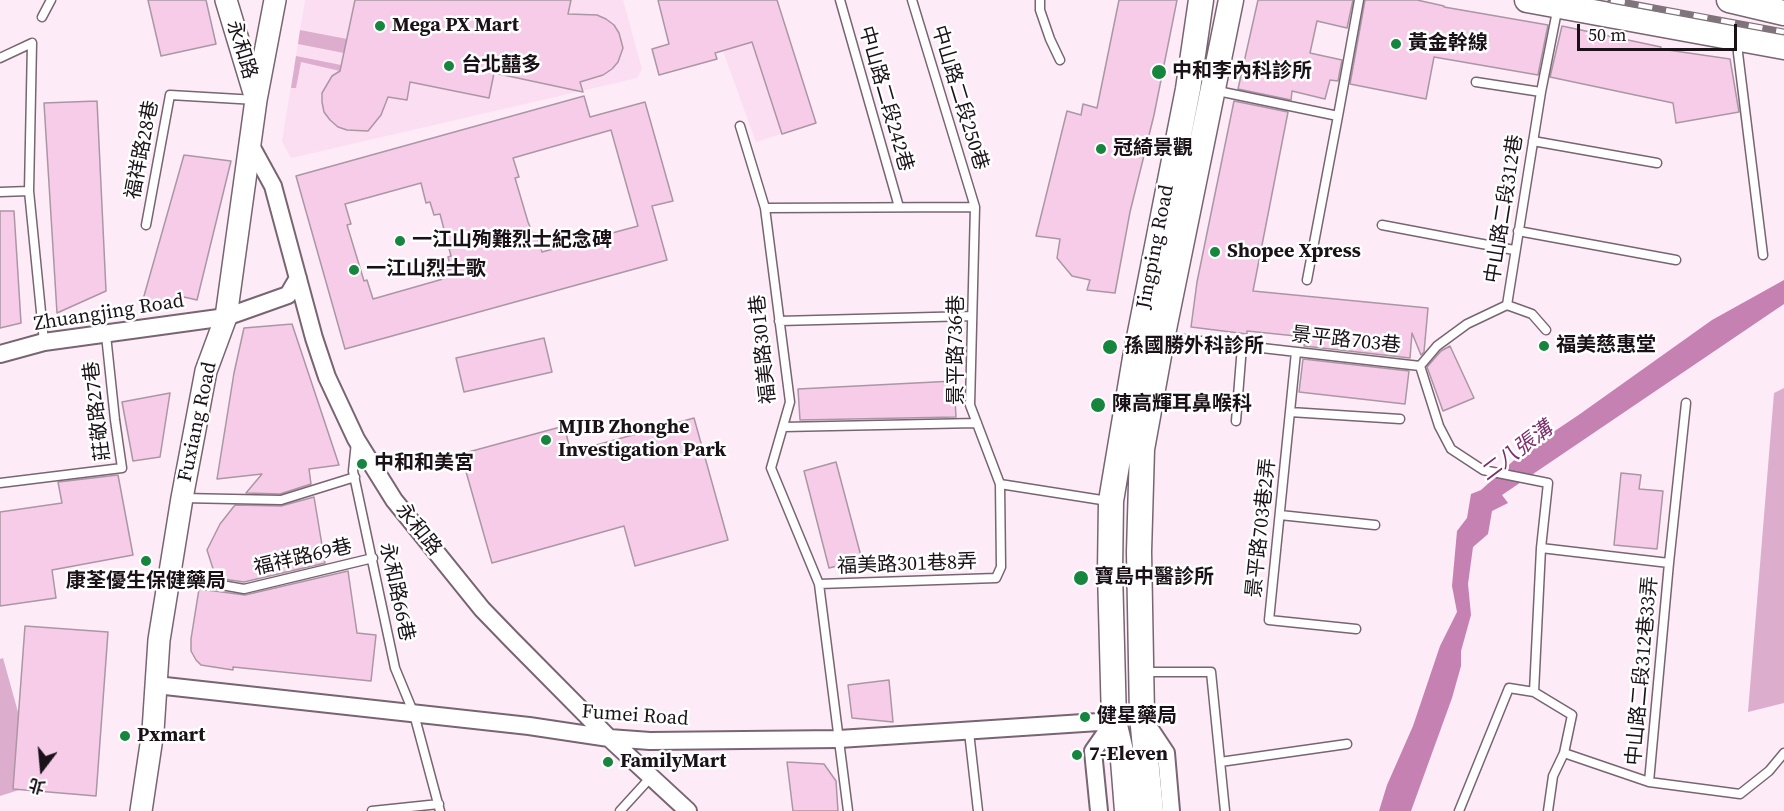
<!DOCTYPE html>
<html>
<head>
<meta charset="utf-8">
<style>
	body { margin:0 }
	#map { position:relative; width:1784px; height:811px; overflow:hidden; background:#fdebf7; font-family:"Source Serif 4","Noto Sans TC",serif }
	canvas { display:block }
	.north { position:absolute; left:12px; top:739px; width:60px; height:60px; -webkit-text-stroke:4px #fff; paint-order:stroke; rotate:196deg; font-size:16px; font-weight:700; line-height:24px; text-align:center; color:#1a1218 }
	.north::after { content:''; display:block; margin:auto; width:21px; height:27px; background:#1a1218; clip-path:polygon(50% 0,100% 100%,50% 72%,0 100%) }
	.scale { position:absolute; left:1577px; top:24px; width:160px; height:27px; box-sizing:border-box; border:3px solid #1a1218; border-top:0; padding-left:8px; font-size:18px; line-height:21px; white-space:nowrap; color:#1a1218; -webkit-text-stroke:4px #fff; paint-order:stroke }
</style>
</head>
<body>
<div id="map">
<canvas width="1784" height="811"></canvas>
<div class="north">北</div>
<div class="scale">50 m</div>
</div>
<script>
const c = document.querySelector('canvas').getContext('2d');
c.lineJoin = 'round';
function paint(path, color) { c.fillStyle = color; c.fill(path, 'evenodd'); }
const shape = rows => new Path2D(rows.map(r => 'M' + r).join(''));
function trace(path, color, width, dash) { c.strokeStyle = color; c.lineWidth = width; c.lineCap = dash ? 'butt' : 'round'; c.setLineDash(dash || []); c.stroke(path); }
function write(font, color, halo, rows, align = 'center') {
  c.font = font + ' "Source Serif 4","Noto Sans TC",serif'; c.lineWidth = 5; c.setLineDash([]); c.textBaseline = 'middle'; c.strokeStyle = halo; c.fillStyle = color; for (const [text, x, y, turn = 0] of rows) {
    c.save(); c.translate(x, y); c.rotate((+turn || 0) * Math.PI / 180); c.textAlign = isNaN(turn) ? turn : align; if (halo) c.strokeText(text, 0, 0); c.fillText(text, 0, 0); c.restore();
  }
}
paint(shape([
	[305,0,623,0,642,69,637,78,291,158,282,141],
	[776,0,816,123,756,142,723,51]
]), '#fbdef2');
paint(shape([
	[300,30,347,39,344,53,298,44],
	[296,56,341,65,340,71,301,62,296,88,291,88],
	[1784,388,1784,703,1748,712,1774,393],
	[3,658,38,784,0,796,0,659]
]), '#ddadce');
paint(shape([
	[1784,280,1784,304,1502,495,1508,503,1492,511,1488,534,1473,547,1468,584,1471,615,1461,651,1461,666,1452,698,1411,811,1379,811,1387,785,1413,726,1440,646,1457,612,1452,586,1457,531,1467,518,1471,494,1481,490,1522,453,1580,414,1712,320]
]), '#c481b1');
const building = shape([
	[148,0,206,0,216,44,161,56,148,0],
	[355,0,571,0,568,14,597,15,606,19,614,25,619,33,623,48,618,62,612,69,603,75,580,82,583,92,494,73,489,98,410,82,407,100,388,97,381,115,368,131,347,130,338,127,330,120,324,112,322,102,322,93,332,76,340,71,355,0],
	[658,0,777,0,816,123,782,134,752,42,715,53,717,59,659,75,652,49,669,44,658,0],
	[1119,0,1177,0,1154,115,1130,212,1115,293,1087,290,1090,280,1072,276,1057,258,1060,239,1036,236,1067,111,1081,115,1083,104,1097,108,1119,0],
	[1258,0,1353,0,1347,28,1317,21,1310,53,1342,60,1338,81,1330,80,1325,99,1292,91,1291,100,1238,89,1258,0],
	[1365,0,1417,0,1444,6,1444,7,1548,25,1538,75,1434,57,1426,99,1350,84,1365,0],
	[1562,26,1661,47,1661,49,1730,59,1739,112,1676,123,1673,103,1550,77,1562,26],
	[584,96,590,117,645,102,673,201,652,206,667,260,345,349,296,176,584,96],
	[611,130,638,226,542,252,536,233,533,234,528,222,515,178,519,177,513,158,611,130],
	[421,183,426,203,430,202,434,215,440,214,451,256,448,257,451,269,441,272,443,279,373,299,367,280,364,281,347,225,351,224,345,204,421,183],
	[97,101,106,291,57,313,44,103,97,101],
	[1234,101,1288,112,1253,291,1428,308,1424,352,1421,355,1412,333,1410,358,1304,346,1306,337,1247,331,1247,334,1191,327,1197,282,1234,101],
	[184,155,231,161,197,300,184,297,142,303,184,155],
	[0,211,14,211,21,323,0,328,0,211],
	[292,324,339,465,309,469,311,484,280,494,246,493,262,474,217,479,234,373,244,328,292,324],
	[544,338,552,372,464,392,456,358,544,338],
	[1450,346,1474,398,1443,411,1427,367,1441,351,1450,346],
	[1303,359,1409,371,1405,404,1299,392,1303,359],
	[954,381,956,417,800,420,798,389,954,381],
	[170,393,160,457,133,461,122,402,170,393],
	[694,418,728,540,635,566,624,526,492,563,461,454,564,426,571,452,694,418],
	[836,462,862,560,829,568,804,471,836,462],
	[1621,473,1641,475,1639,489,1663,491,1657,549,1614,545,1621,473],
	[118,475,133,555,52,570,56,598,0,606,0,512,62,503,58,482,118,475],
	[314,497,325,563,244,582,216,578,207,550,220,524,235,505,281,506,314,497],
	[348,571,357,633,376,635,371,681,233,667,233,670,201,665,196,660,191,651,191,639,199,589,245,595,348,571],
	[25,626,108,632,96,796,13,789,25,626],
	[889,680,893,722,852,718,848,685,889,680],
	[787,762,824,764,836,781,838,811,793,811,787,762]
]);
paint(building, '#f7cce9');
trace(building, '#ab96a4', 1.5);
const service = shape([
	[840,0,899,207],
	[912,0,975,207,970,405,1000,484,1108,501],
	[1040,0,1040,10,1050,39,1060,60],
	[42,17,51,0],
	[1738,41,1738,53,1763,255],
	[0,58,32,43,29,191,44,342],
	[1476,82,1541,92],
	[1213,90,1338,116,1359,0],
	[740,126,765,208,790,402,771,468,819,584,848,811],
	[1533,141,1657,163],
	[0,192,29,191],
	[765,208,975,207],
	[146,225,170,95,256,100],
	[1382,225,1514,250],
	[1518,231,1676,260],
	[1307,280,1338,116],
	[1507,305,1532,314,1546,330],
	[779,321,972,316],
	[1164,339,1183,339,1420,366],
	[1296,352,1269,620,1356,629],
	[1420,366,1437,346,1467,324,1507,305,1541,92,1558,6],
	[1420,366,1439,426,1451,449,1483,470,1548,483,1541,548,1534,692],
	[1290,412,1400,419],
	[1236,421,1242,346],
	[783,427,977,423],
	[356,442,353,471,395,668,414,714,440,811],
	[0,483,122,468,115,420,106,335],
	[182,498,281,500,355,477],
	[1280,515,1375,525],
	[1541,548,1669,563,1649,782],
	[1669,563,1686,403],
	[171,576,244,589,373,558],
	[819,584,996,578,1001,567,1000,484],
	[1144,672,1211,672,1225,811],
	[969,732,978,811],
	[1564,753,1649,782,1740,794,1769,771,1784,753],
	[1220,762,1347,744],
	[372,811,439,804],
	[620,811,651,777],
	[1459,811,1509,688,1534,692,1572,715,1564,753,1553,776,1548,811]
]);
const minor = shape([
	[250,144,273,186,314,338,327,377,356,439,394,500,482,609,512,640,609,738,688,811],
	[0,354,44,342,226,317,288,295,298,278],
	[156,685,529,726,609,738,650,741,839,739,1114,721],
	[1144,720,1166,753,1171,811],
	[1099,811,1093,751,1114,721]
]);
const tertiary = shape([
	[226,0,255,96],
	[141,811,153,731,159,640,182,498,206,371,226,317,256,100,275,0]
]);
const secondary = shape([
	[1527,0,1784,47],
	[1729,0,1784,13],
	[1127,811,1123,760,1114,721,1110,572,1111,501,1135,358,1188,89,1201,0],
	[1151,811,1142,716,1139,552,1142,449,1162,339,1231,0]
]);
trace(service, '#786572', 11);
trace(minor, '#786572', 20);
trace(tertiary, '#786572', 24);
trace(secondary, '#786572', 27);
trace(service, '#fff', 8);
trace(minor, '#fff', 16);
trace(tertiary, '#fff', 21);
trace(secondary, '#fff', 24);
const rail = shape([
	[1611,0,1784,32]
]);
trace(rail, '#80737c', 7);
trace(rail, '#fff', 4.5, [14]);
for (const [x, y, r, color] of [
	[380,26,6,"#16853d"],
	[1396,44,6,"#16853d"],
	[449,66,6,"#16853d"],
	[1159,72,8,"#16853d"],
	[1101,149,6,"#16853d"],
	[400,241,6,"#16853d"],
	[1215,252,6,"#16853d"],
	[354,270,6,"#16853d"],
	[1544,346,6,"#16853d"],
	[1110,347,8,"#16853d"],
	[1098,405,8,"#16853d"],
	[546,440,6,"#16853d"],
	[362,464,6,"#16853d"],
	[146,561,6,"#16853d"],
	[1081,578,8,"#16853d"],
	[1085,717,6,"#16853d"],
	[125,736,6,"#16853d"],
	[1077,755,6,"#16853d"],
	[608,762,6,"#16853d"]
]) { const dot = new Path2D(); dot.arc(x, y, r, 0, 2 * Math.PI); c.fillStyle = color; c.fill(dot); trace(dot, '#fff', 2); }
write('bold 20px', '#1a1218', '#fff', [
	["Mega PX Mart",392,26],
	["黃金幹線",1408,44],
	["台北囍多",461,66],
	["中和李內科診所",1172,72],
	["冠綺景觀",1113,149],
	["一江山殉難烈士紀念碑",412,241],
	["Shopee Xpress",1227,252],
	["一江山烈士歌",366,270],
	["福美慈惠堂",1556,346],
	["孫國勝外科診所",1124,347],
	["陳高輝耳鼻喉科",1112,405],
	["MJIB Zhonghe",558,428],
	["Investigation Park",558,451],
	["中和和美宮",374,464],
	["寶島中醫診所",1094,578],
	["康荃優生保健藥局",146,582,"center"],
	["健星藥局",1097,717],
	["Pxmart",137,736],
	["7-Eleven",1089,755],
	["FamilyMart",620,762]
], 'left');
write('20px', '#1a1218', '#fff', [
	["永和路",241,50,73],
	["中山路二段250巷",959,98,73],
	["中山路二段242巷",885,99,74],
	["福祥路28巷",143,150,-79],
	["中山路二段312巷",1505,209,-81],
	["Jingping Road",1156,247,-79],
	["Zhuangjing Road",109,313,-9],
	["景平路703巷",1346,341,6],
	["福美路301巷",764,349,-96],
	["景平路736巷",957,350,-90],
	["莊敬路27巷",98,411,-97],
	["Fuxiang Road",198,422,-78],
	["景平路703巷2弄",1262,528,-84],
	["永和路",418,530,52],
	["福祥路69巷",303,558,-13],
	["福美路301巷8弄",907,565,-2],
	["永和路66巷",396,592,78],
	["中山路二段312巷33弄",1643,671,-85],
	["Fumei Road",635,716,4]
]);
write('italic 21px', '#7d2e6b', '#fff', [
	["二八張溝",1517,452,-37]
]);
</script>
</body>
</html>
